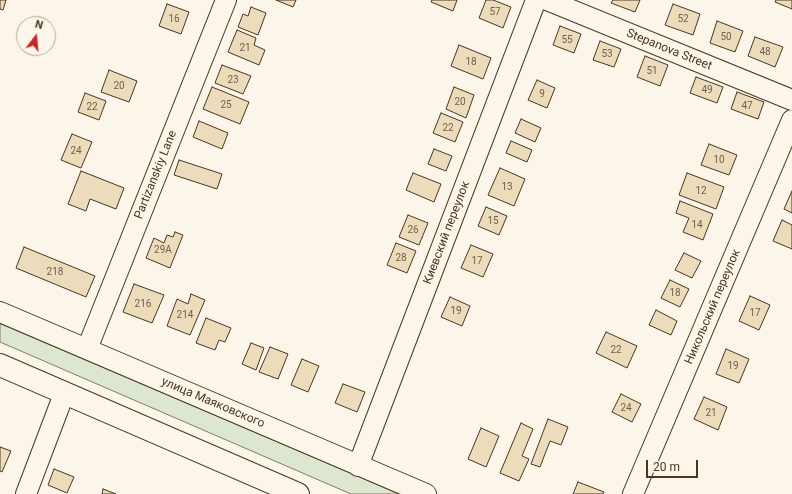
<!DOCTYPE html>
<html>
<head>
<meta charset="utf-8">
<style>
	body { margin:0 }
	#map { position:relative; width:792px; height:494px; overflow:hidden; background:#fbf6e9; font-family:Roboto,sans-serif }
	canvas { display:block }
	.north { position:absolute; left:16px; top:16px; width:40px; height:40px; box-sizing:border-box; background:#fbf6e9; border:1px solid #b4a999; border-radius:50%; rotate:16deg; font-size:11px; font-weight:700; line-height:16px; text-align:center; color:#4a3520 }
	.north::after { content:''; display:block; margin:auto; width:14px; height:18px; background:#c62828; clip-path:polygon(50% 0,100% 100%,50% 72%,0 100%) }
	.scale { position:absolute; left:646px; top:460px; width:52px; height:18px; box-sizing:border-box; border:2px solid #4a3520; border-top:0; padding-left:5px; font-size:12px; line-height:14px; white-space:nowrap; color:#4a3520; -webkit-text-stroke:3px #fbf6e9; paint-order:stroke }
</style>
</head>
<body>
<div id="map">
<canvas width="792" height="494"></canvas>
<div class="north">N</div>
<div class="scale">20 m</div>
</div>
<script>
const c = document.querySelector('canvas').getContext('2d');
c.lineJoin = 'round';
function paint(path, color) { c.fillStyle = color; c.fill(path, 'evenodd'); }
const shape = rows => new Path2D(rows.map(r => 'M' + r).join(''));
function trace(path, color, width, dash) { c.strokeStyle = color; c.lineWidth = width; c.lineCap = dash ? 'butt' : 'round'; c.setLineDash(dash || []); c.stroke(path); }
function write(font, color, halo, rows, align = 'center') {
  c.font = font + ' Roboto,sans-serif'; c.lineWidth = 3; c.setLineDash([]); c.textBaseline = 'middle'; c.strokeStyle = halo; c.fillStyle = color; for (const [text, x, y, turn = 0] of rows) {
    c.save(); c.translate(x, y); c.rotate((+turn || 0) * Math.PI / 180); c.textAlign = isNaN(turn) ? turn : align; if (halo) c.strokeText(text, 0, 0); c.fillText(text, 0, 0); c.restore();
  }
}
const green = shape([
	[0,323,399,494,351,494,0,342,0,323]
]);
paint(green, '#dce7d0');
trace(green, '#887966', 1);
const building = shape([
	[0,0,6,0,3,10,0,9,0,0],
	[276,0,296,0,293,7,276,0],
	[432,0,457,0,453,11,431,2,432,0],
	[486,0,493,0,511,7,503,28,479,18,486,0],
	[613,0,640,0,635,12,611,3,613,0],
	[776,0,792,0,792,9,775,2,776,0],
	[167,4,189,12,181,34,159,26,167,4],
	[673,4,700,14,693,35,665,25,673,4],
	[251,7,266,13,258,35,238,27,243,14,248,16,251,7],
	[717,21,743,31,735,52,710,43,717,21],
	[560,26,581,34,574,53,553,45,560,26],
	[237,30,256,38,254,45,265,50,259,65,228,52,237,30],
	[755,37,783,47,775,67,748,56,755,37],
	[600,41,621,49,614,67,593,60,600,41],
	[459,45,491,58,483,79,451,66,459,45],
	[645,56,668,65,660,86,637,77,645,56],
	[222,65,251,76,243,94,215,83,222,65],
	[109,70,137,81,129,102,101,92,109,70],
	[696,77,723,87,717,103,690,93,696,77],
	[537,80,555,88,547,108,528,100,537,80],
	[212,87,249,102,240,124,203,109,212,87],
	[454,87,474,95,466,118,446,109,454,87],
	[737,92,764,102,758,119,731,109,737,92],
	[85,93,106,101,99,120,78,112,85,93],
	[441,113,463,122,455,142,433,133,441,113],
	[521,119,541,128,535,142,515,133,521,119],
	[199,121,228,133,222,149,193,137,199,121],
	[72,134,92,142,81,168,61,160,72,134],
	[511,141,532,150,527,162,506,153,511,141],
	[709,144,737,155,729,175,701,165,709,144],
	[434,149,452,156,446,171,428,164,434,149],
	[179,160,222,174,217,189,174,175,179,160],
	[500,168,525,179,514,206,488,195,500,168],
	[81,171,124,188,116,209,90,199,86,211,68,204,81,171],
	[413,173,441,184,434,202,406,190,413,173],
	[687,173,724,187,716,209,679,195,687,173],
	[792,191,792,213,784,209,792,191],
	[680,201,713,214,703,240,683,232,689,218,676,213,680,201],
	[486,207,507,216,499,235,478,226,486,207],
	[408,215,428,223,419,245,399,237,408,215],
	[782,220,792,225,792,249,773,241,782,220],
	[175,232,183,235,170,268,146,258,154,238,164,243,167,235,173,237,175,232],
	[396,243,416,251,407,273,387,265,396,243],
	[471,245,493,254,483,277,461,268,471,245],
	[24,247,95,276,86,297,16,268,24,247],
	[684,253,701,261,692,278,675,270,684,253],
	[670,280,689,289,680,307,661,298,670,280],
	[134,284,164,295,152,323,123,312,134,284],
	[191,294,205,300,190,335,167,326,177,299,188,304,191,294],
	[750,296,770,305,759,330,739,321,750,296],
	[450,297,470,306,462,326,441,317,450,297],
	[656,310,677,321,671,335,649,325,656,310],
	[206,318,231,328,225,342,219,340,215,350,196,343,206,318],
	[606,332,637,346,627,368,596,353,606,332],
	[251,343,264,348,256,370,242,364,251,343],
	[270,347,288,354,278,379,259,372,270,347],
	[726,349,749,359,739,383,716,374,726,349],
	[302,359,319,366,308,392,291,385,302,359],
	[343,384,365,392,357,412,335,403,343,384],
	[621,394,641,404,632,422,612,412,621,394],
	[704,397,727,407,718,430,694,419,704,397],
	[548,419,568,427,561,445,550,441,540,467,531,464,548,419],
	[521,423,533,429,522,456,529,459,519,481,500,473,521,423],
	[481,428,499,436,486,467,468,459,481,428],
	[0,447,11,451,2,472,0,471,0,447],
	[54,469,74,477,67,493,48,485,54,469],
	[578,482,604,492,603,494,573,494,578,482],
	[103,489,116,494,102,494,103,489]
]);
paint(building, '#ecdcbc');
trace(building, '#4a3520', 1);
const minor = shape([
	[547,0,792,100],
	[0,312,426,494],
	[87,349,226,0],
	[358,466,536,0],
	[26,494,64,394],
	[633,494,792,120]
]);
const major = shape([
	[0,365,298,494]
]);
trace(minor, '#4a3520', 22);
trace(major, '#4a3520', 24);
trace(minor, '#fbf6e9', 20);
trace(major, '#fbf6e9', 22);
write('10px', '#725f47', null, [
	["57",495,12],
	["16",174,19],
	["52",683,19],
	["50",726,37],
	["55",567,40],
	["21",245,48],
	["48",765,52],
	["53",607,54],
	["18",471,62],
	["51",652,71],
	["23",233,80],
	["20",119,86],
	["49",707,90],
	["9",542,94],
	["20",460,102],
	["25",226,105],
	["47",747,106],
	["22",92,107],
	["22",448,128],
	["24",76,151],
	["10",719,160],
	["13",507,187],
	["12",701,191],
	["15",493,221],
	["14",697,225],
	["26",413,230],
	["29А",163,250],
	["28",401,258],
	["17",477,261],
	["218",55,272],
	["18",675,293],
	["216",143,304],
	["19",456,311],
	["17",755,313],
	["214",185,315],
	["22",616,350],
	["19",733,366],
	["24",626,408],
	["21",711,413]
]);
write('12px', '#4a3520', '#fbf6e9', [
	["Stepanova Street",669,50,22],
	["Partizanskiy Lane",156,175,-68],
	["Киевский переулок",447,233,-69],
	["Никольский переулок",713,307,-67],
	["улица Маяковского",213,403,23]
]);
</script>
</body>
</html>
